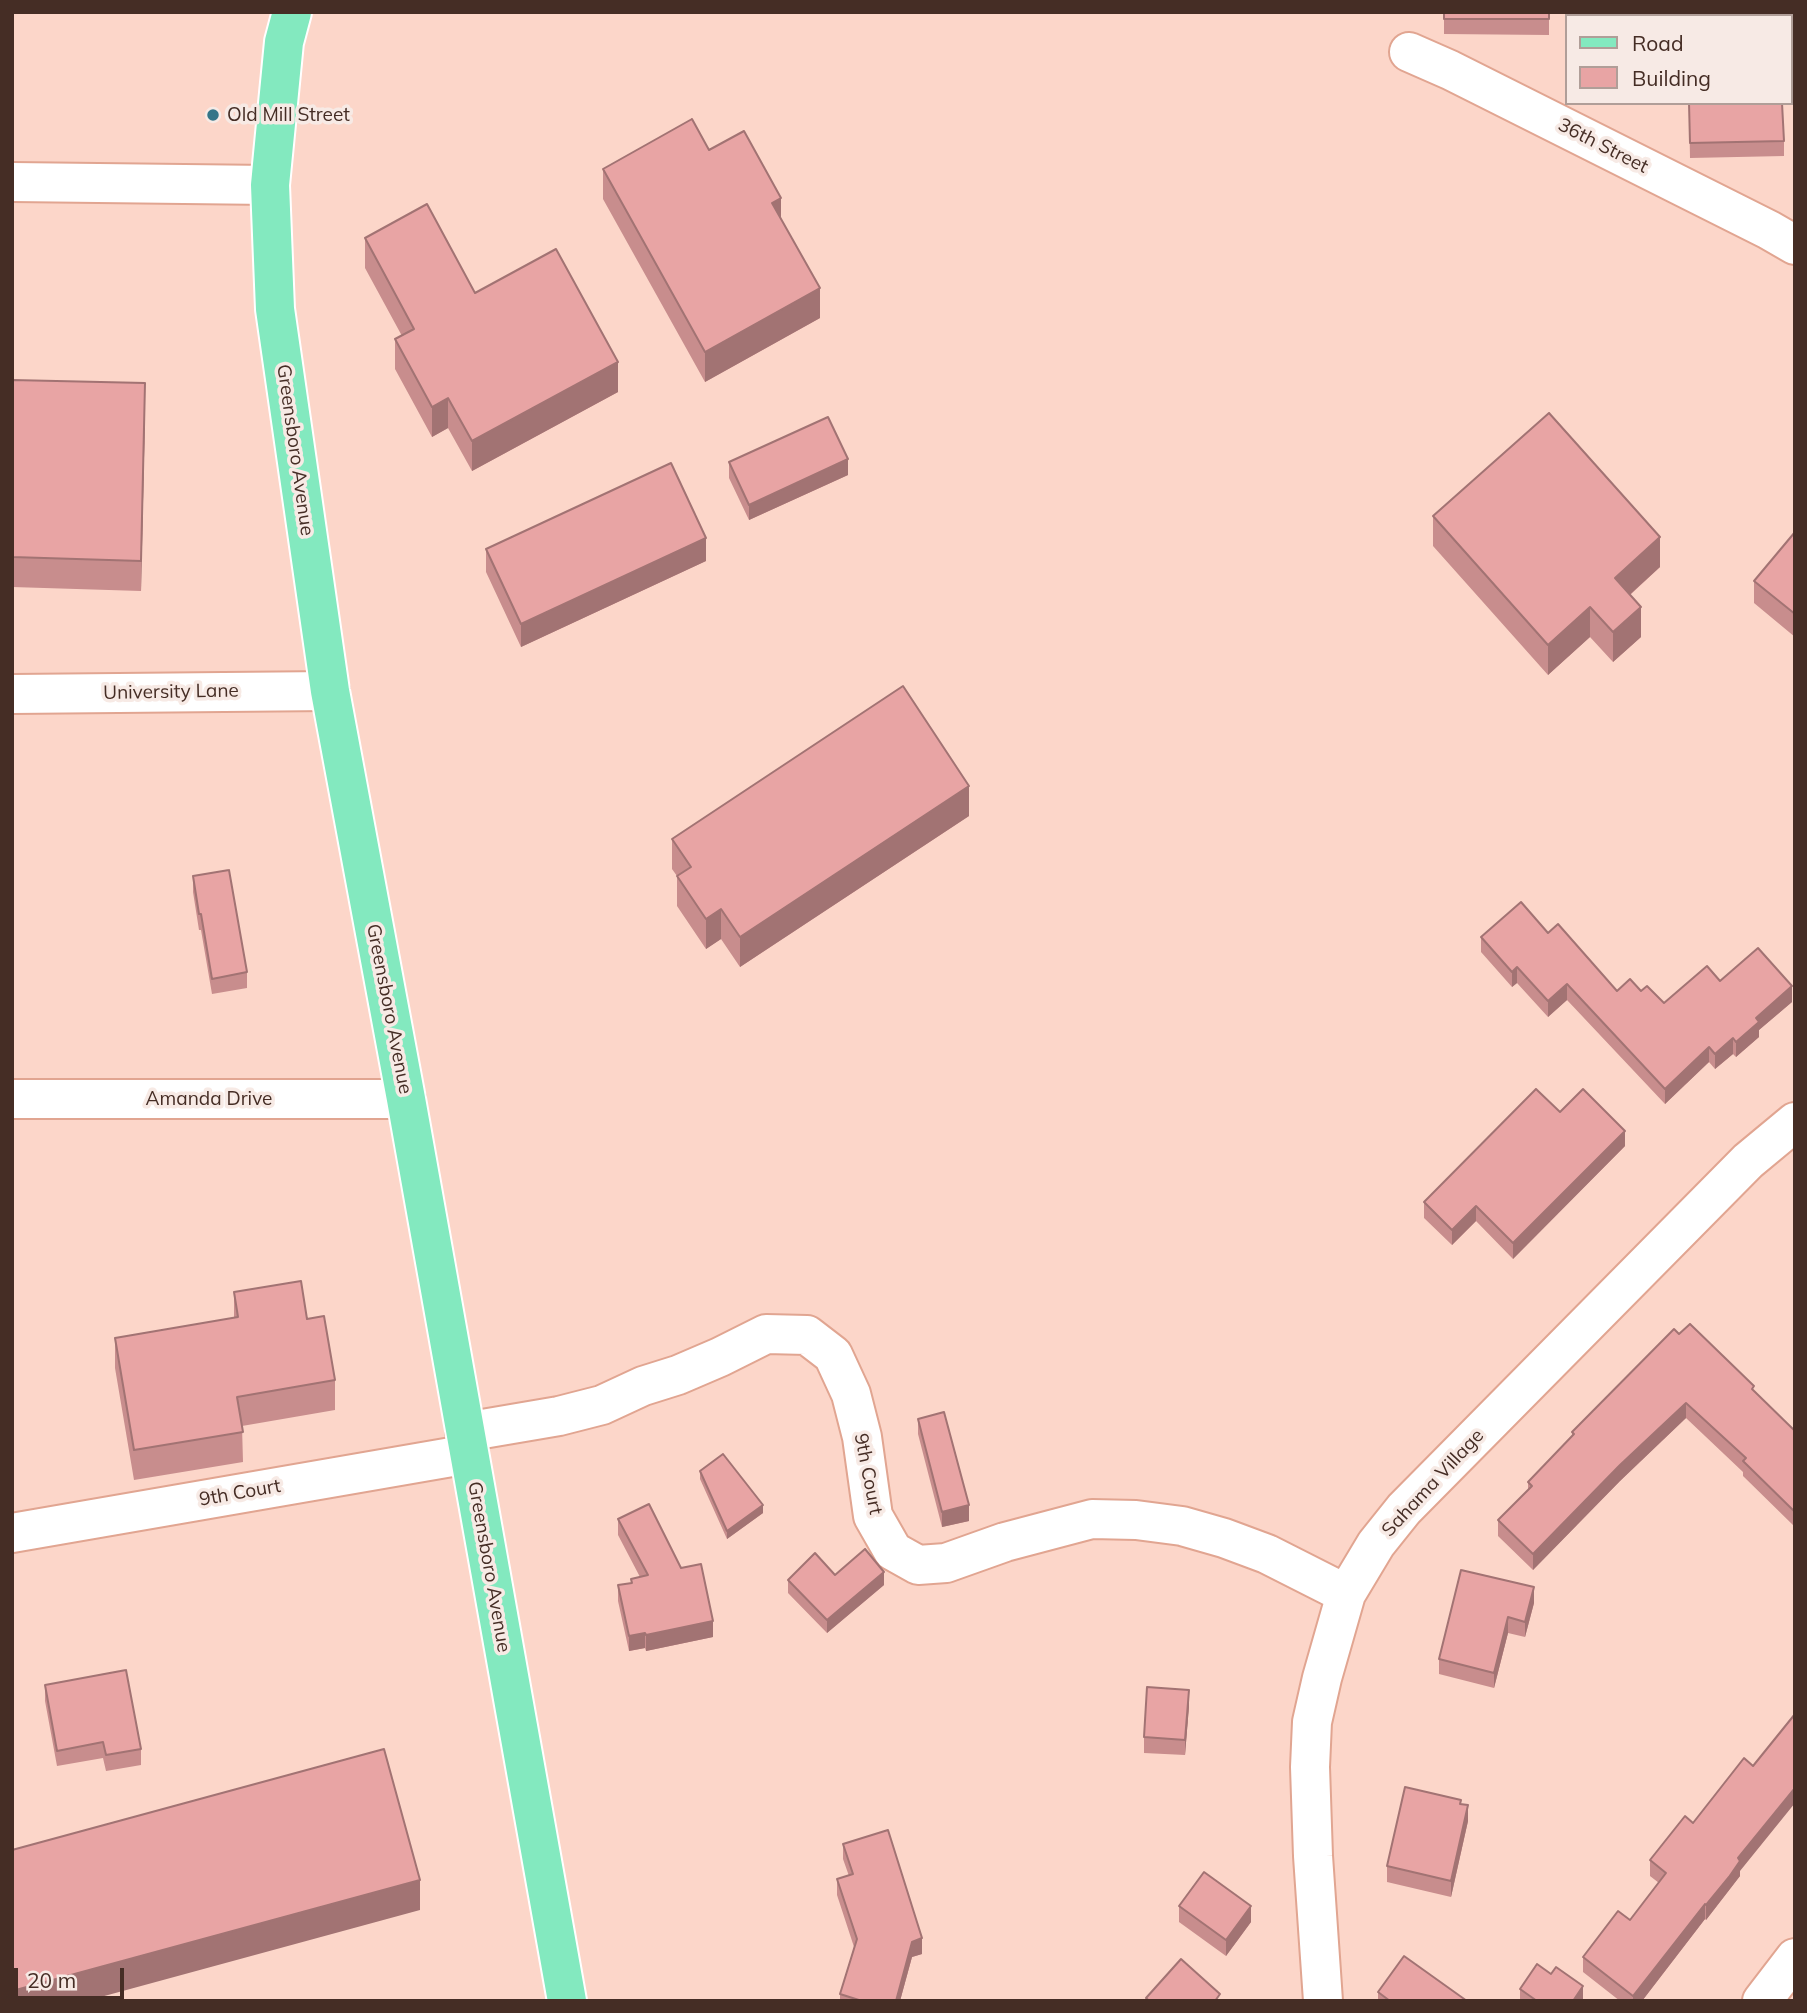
<!DOCTYPE html>
<html>
<head>
<meta charset="utf-8">
<style>
	body { margin:0 }
	#map { position:relative; width:1807px; height:2013px; overflow:hidden; background:#fcd6c9; font-family:Mulish,sans-serif }
	canvas { display:block }
	.frame { position:absolute; inset:0; border:14px solid #452d25; pointer-events:none }
	.legend { position:absolute; left:1565px; top:14px; width:228px; height:91px; box-sizing:border-box; background:#f7eae5; border:2px solid #b09e98; margin:0; padding:9px 12px; list-style:none; font-size:21px; color:#452d25 }
	.legend li { display:flex; align-items:center; gap:14px; height:35px }
	.legend b { width:35px; border:2px solid #b09e98 }
	.scale { position:absolute; left:14px; top:1968px; width:110px; height:32px; box-sizing:border-box; border:4px solid #452d25; border-top:0; padding-left:9px; font-size:21px; line-height:24px; white-space:nowrap; color:#452d25; -webkit-text-stroke:5px #f7eae5; paint-order:stroke }
</style>
</head>
<body>
<div id="map">
<canvas width="1807" height="2013"></canvas>
<div class="frame"></div>
<ul class="legend">
<li><b style="height:9px;background:#83e9bf"></b>Road</li>
<li><b style="height:19px;background:#e8a4a4"></b>Building</li>
</ul>
<div class="scale">20 m</div>
</div>
<script>
const c = document.querySelector('canvas').getContext('2d');
c.lineJoin = 'round';
const shape = rows => new Path2D(rows.map(r => 'M' + r).join(''));
function trace(path, color, width, dash) { c.strokeStyle = color; c.lineWidth = width; c.lineCap = dash ? 'butt' : 'round'; c.setLineDash(dash || []); c.stroke(path); }
function paint(path, color) { c.fillStyle = color; c.fill(path, 'evenodd'); }
function write(font, color, halo, rows, align = 'center') {
  c.font = font + ' Mulish,sans-serif'; c.lineWidth = 7; c.setLineDash([]); c.textBaseline = 'middle'; c.strokeStyle = halo; c.fillStyle = color; for (const [text, x, y, turn = 0] of rows) {
    c.save(); c.translate(x, y); c.rotate((+turn || 0) * Math.PI / 180); c.textAlign = isNaN(turn) ? turn : align; if (halo) c.strokeText(text, 0, 0); c.fillText(text, 0, 0); c.restore();
  }
}
const minor = shape([
	[1409,52,1450,70,1769,230,1795,245],
	[12,182,270,185],
	[12,694,330,691],
	[12,1099,406,1099],
	[465,1432,559,1416,602,1405,643,1386,678,1375,720,1357,766,1334,807,1335,833,1355,851,1394,862,1437,873,1516,893,1551,918,1565,946,1563,1005,1542,1092,1519,1136,1520,1182,1526,1224,1538,1267,1554,1346,1594],
	[12,1533,469,1454],
	[1323,2001,1313,1856,1310,1767,1312,1722,1322,1678,1346,1594,1376,1544,1404,1509,1748,1161,1795,1122],
	[1762,2001,1795,1958]
]);
const major = shape([
	[292,12,284,42,270,185,275,309,330,691,406,1099,567,2001]
]);
trace(minor, '#e1a591', 42);
trace(major, '#fff', 42);
trace(minor, '#fff', 38);
trace(major, '#83e9bf', 38);
paint(shape([
	[1444,12,1549,12,1549,35,1444,34],
	[1782,12,1795,12,1795,20,1791,18,1791,16,1787,16,1782,13],
	[1689,103,1784,141,1784,156,1690,158],
	[709,150,781,218,820,318,705,382,603,199,603,169],
	[365,238,475,293,618,392,472,471,448,428,432,437,395,369,395,339,402,336,365,268],
	[12,380,145,413,141,591,12,587],
	[729,462,848,475,749,520,729,478],
	[1433,516,1660,567,1630,595,1641,637,1613,662,1590,637,1548,675,1433,546],
	[1795,532,1795,637,1754,603,1754,581],
	[486,549,706,561,521,647,486,572],
	[969,816,740,967,721,939,706,949,677,906,677,876,672,869,672,839],
	[193,876,247,972,247,988,212,994,201,930,199,930,193,892],
	[1548,933,1617,991,1641,991,1664,1003,1720,981,1792,1002,1759,1030,1759,1037,1736,1057,1733,1054,1715,1069,1709,1062,1665,1104,1567,1000,1548,1017,1517,983,1512,987,1481,952,1481,937],
	[1560,1112,1625,1146,1513,1259,1476,1221,1452,1245,1424,1218,1424,1202],
	[234,1292,307,1319,335,1380,335,1410,242,1426,243,1462,134,1480,115,1368,115,1338,234,1318],
	[1679,1334,1754,1392,1795,1431,1795,1527,1743,1476,1743,1472,1686,1418,1620,1481,1533,1570,1498,1536,1498,1520,1528,1490,1528,1482,1572,1436,1572,1432],
	[918,1419,969,1521,942,1527,918,1434],
	[700,1471,763,1513,727,1539,700,1479],
	[618,1519,713,1637,646,1651,645,1648,629,1651,618,1601,618,1585,631,1583,640,1577,618,1535],
	[1461,1570,1534,1603,1525,1637,1508,1633,1494,1688,1439,1674,1439,1659],
	[835,1575,884,1585,827,1633,788,1593,788,1580],
	[45,1685,141,1749,141,1765,106,1771,103,1758,57,1766,45,1701],
	[1189,1706,1185,1755,1144,1753,1144,1737],
	[1461,1804,1468,1821,1451,1897,1387,1882,1387,1866],
	[843,1844,922,1954,912,1957,900,2001,840,2001,840,1994,854,1947,837,1895,837,1879,849,1876,843,1859],
	[1650,1860,1740,1871,1740,1876,1706,1920,1705,1919,1642,2001,1620,2001,1583,1972,1583,1957,1630,1920,1659,1883,1650,1876],
	[1179,1906,1251,1922,1226,1956,1179,1922],
	[1520,1989,1583,2001,1520,2001],
	[1378,1992,1467,2001,1378,2001]
]), '#c88d8d');
paint(shape([
	[781,198,781,228,772,203],
	[820,288,820,318,705,382,705,352],
	[618,362,618,392,472,471,472,441],
	[145,383,145,413,141,591,141,561],
	[448,398,448,428,432,437,432,407],
	[848,459,848,475,749,520,749,505],
	[1660,537,1660,567,1615,608,1615,578],
	[706,538,706,561,521,647,521,624],
	[1590,607,1590,637,1548,675,1548,645],
	[1641,607,1641,637,1613,662,1613,632],
	[969,786,969,816,740,967,740,937],
	[721,909,721,939,706,949,706,919],
	[1517,967,1517,983,1512,987,1512,972],
	[1567,984,1567,1000,1548,1017,1548,1001],
	[1792,986,1792,1002,1759,1030,1759,1037,1736,1057,1736,1042,1756,1018],
	[1733,1038,1733,1054,1715,1069,1715,1054],
	[1709,1047,1709,1062,1665,1104,1665,1089],
	[1625,1131,1625,1146,1513,1259,1513,1243],
	[1476,1206,1476,1221,1452,1245,1452,1230],
	[1686,1403,1686,1418,1620,1481,1533,1570,1533,1554,1620,1465],
	[763,1505,763,1513,727,1539,727,1531],
	[969,1505,969,1521,942,1527,942,1512],
	[884,1572,884,1585,827,1633,827,1620],
	[1534,1587,1534,1603,1525,1637,1525,1622],
	[1508,1617,1508,1633,1494,1688,1494,1673],
	[713,1621,713,1637,646,1651,646,1635],
	[645,1633,645,1648,629,1651,629,1636],
	[1189,1690,1189,1706,1185,1755,1185,1740],
	[1795,1788,1795,1803,1740,1871,1740,1876,1706,1920,1706,1905,1738,1858],
	[1468,1805,1468,1821,1451,1897,1451,1881],
	[420,1880,420,1910,86,2001,12,2001,12,1991],
	[1705,1904,1705,1919,1642,2001,1633,2001,1633,1996],
	[1251,1906,1251,1922,1226,1956,1226,1940],
	[922,1938,922,1954,912,1957,900,2001,896,2001,912,1942],
	[1583,1986,1583,2001,1573,2001]
]), '#a27373');
const building = shape([
	[1444,12,1549,12,1549,19,1444,19,1444,12],
	[1689,103,1782,103,1784,141,1690,143,1689,103],
	[692,119,709,150,744,131,781,198,772,203,820,288,705,352,603,169,692,119],
	[427,204,475,293,556,249,618,362,472,441,448,398,432,407,395,339,414,329,365,238,427,204],
	[12,380,145,383,141,561,12,557,12,380],
	[1549,413,1660,537,1615,578,1641,607,1613,632,1590,607,1548,645,1433,516,1549,413],
	[828,417,848,459,749,505,729,462,828,417],
	[671,463,706,538,521,624,486,549,671,463],
	[1795,532,1795,614,1754,581,1795,532],
	[903,686,969,786,740,937,721,909,706,919,677,876,691,867,672,839,903,686],
	[229,870,247,972,212,979,201,914,199,914,193,876,229,870],
	[1521,902,1548,933,1558,924,1617,991,1630,979,1641,991,1647,986,1664,1003,1707,966,1720,981,1758,948,1792,986,1756,1018,1759,1022,1736,1042,1733,1038,1715,1054,1709,1047,1665,1089,1567,984,1548,1001,1517,967,1512,972,1481,937,1521,902],
	[1536,1089,1560,1112,1583,1089,1625,1131,1513,1243,1476,1206,1452,1230,1424,1202,1536,1089],
	[301,1281,307,1319,324,1316,335,1380,237,1397,243,1432,134,1450,115,1338,238,1317,234,1292,301,1281],
	[1690,1324,1754,1386,1752,1389,1795,1431,1795,1512,1743,1461,1746,1458,1686,1403,1620,1465,1533,1554,1498,1520,1532,1486,1528,1482,1574,1434,1572,1432,1674,1329,1679,1334,1690,1324],
	[944,1412,969,1505,942,1512,918,1419,944,1412],
	[723,1454,763,1505,727,1531,700,1471,723,1454],
	[649,1504,681,1568,701,1564,713,1621,646,1635,645,1633,629,1636,618,1585,632,1583,631,1579,648,1575,618,1519,649,1504],
	[865,1549,884,1572,827,1620,788,1580,815,1553,835,1575,865,1549],
	[1461,1570,1534,1587,1525,1622,1508,1617,1494,1673,1439,1659,1461,1570],
	[126,1670,141,1749,106,1755,103,1742,57,1751,45,1685,126,1670],
	[1147,1687,1189,1690,1185,1740,1144,1737,1147,1687],
	[1795,1714,1795,1788,1738,1858,1740,1861,1729,1877,1706,1905,1705,1904,1633,1996,1583,1957,1618,1911,1630,1920,1666,1873,1650,1860,1685,1816,1693,1823,1744,1758,1753,1766,1795,1714],
	[384,1749,420,1880,12,1991,12,1850,384,1749],
	[1405,1787,1461,1800,1460,1804,1468,1805,1451,1881,1387,1866,1405,1787],
	[888,1830,922,1938,912,1942,896,2001,862,2001,840,1994,857,1939,837,1879,853,1874,843,1844,888,1830],
	[1204,1872,1251,1906,1226,1940,1179,1906,1204,1872],
	[1404,1956,1467,2001,1390,2001,1378,1992,1404,1956],
	[1181,1959,1220,1994,1215,2001,1149,2001,1146,1998,1181,1959],
	[1537,1964,1551,1974,1556,1967,1583,1986,1573,2001,1537,2001,1520,1989,1537,1964]
]);
paint(building, '#e8a4a4');
trace(building, '#a27373', 2);
for (const [x, y, r, color] of [
	[213,115,7,"#347588"]
]) { const dot = new Path2D(); dot.arc(x, y, r, 0, 2 * Math.PI); c.fillStyle = color; c.fill(dot); trace(dot, '#f7eae5', 2.5); }
write('19px', '#452d25', '#f7eae5', [
	["Old Mill Street",227,115]
], 'left');
write('19px', '#452d25', '#f7eae5', [
	["36th Street",1603,146,27],
	["Greensboro Avenue",295,450,82],
	["University Lane",171,692,-1],
	["Greensboro Avenue",389,1009,79],
	["Amanda Drive",209,1099],
	["9th Court",868,1474,79],
	["Sahama Village",1433,1483,-47],
	["9th Court",240,1493,-10],
	["Greensboro Avenue",489,1567,80]
]);
</script>
</body>
</html>
